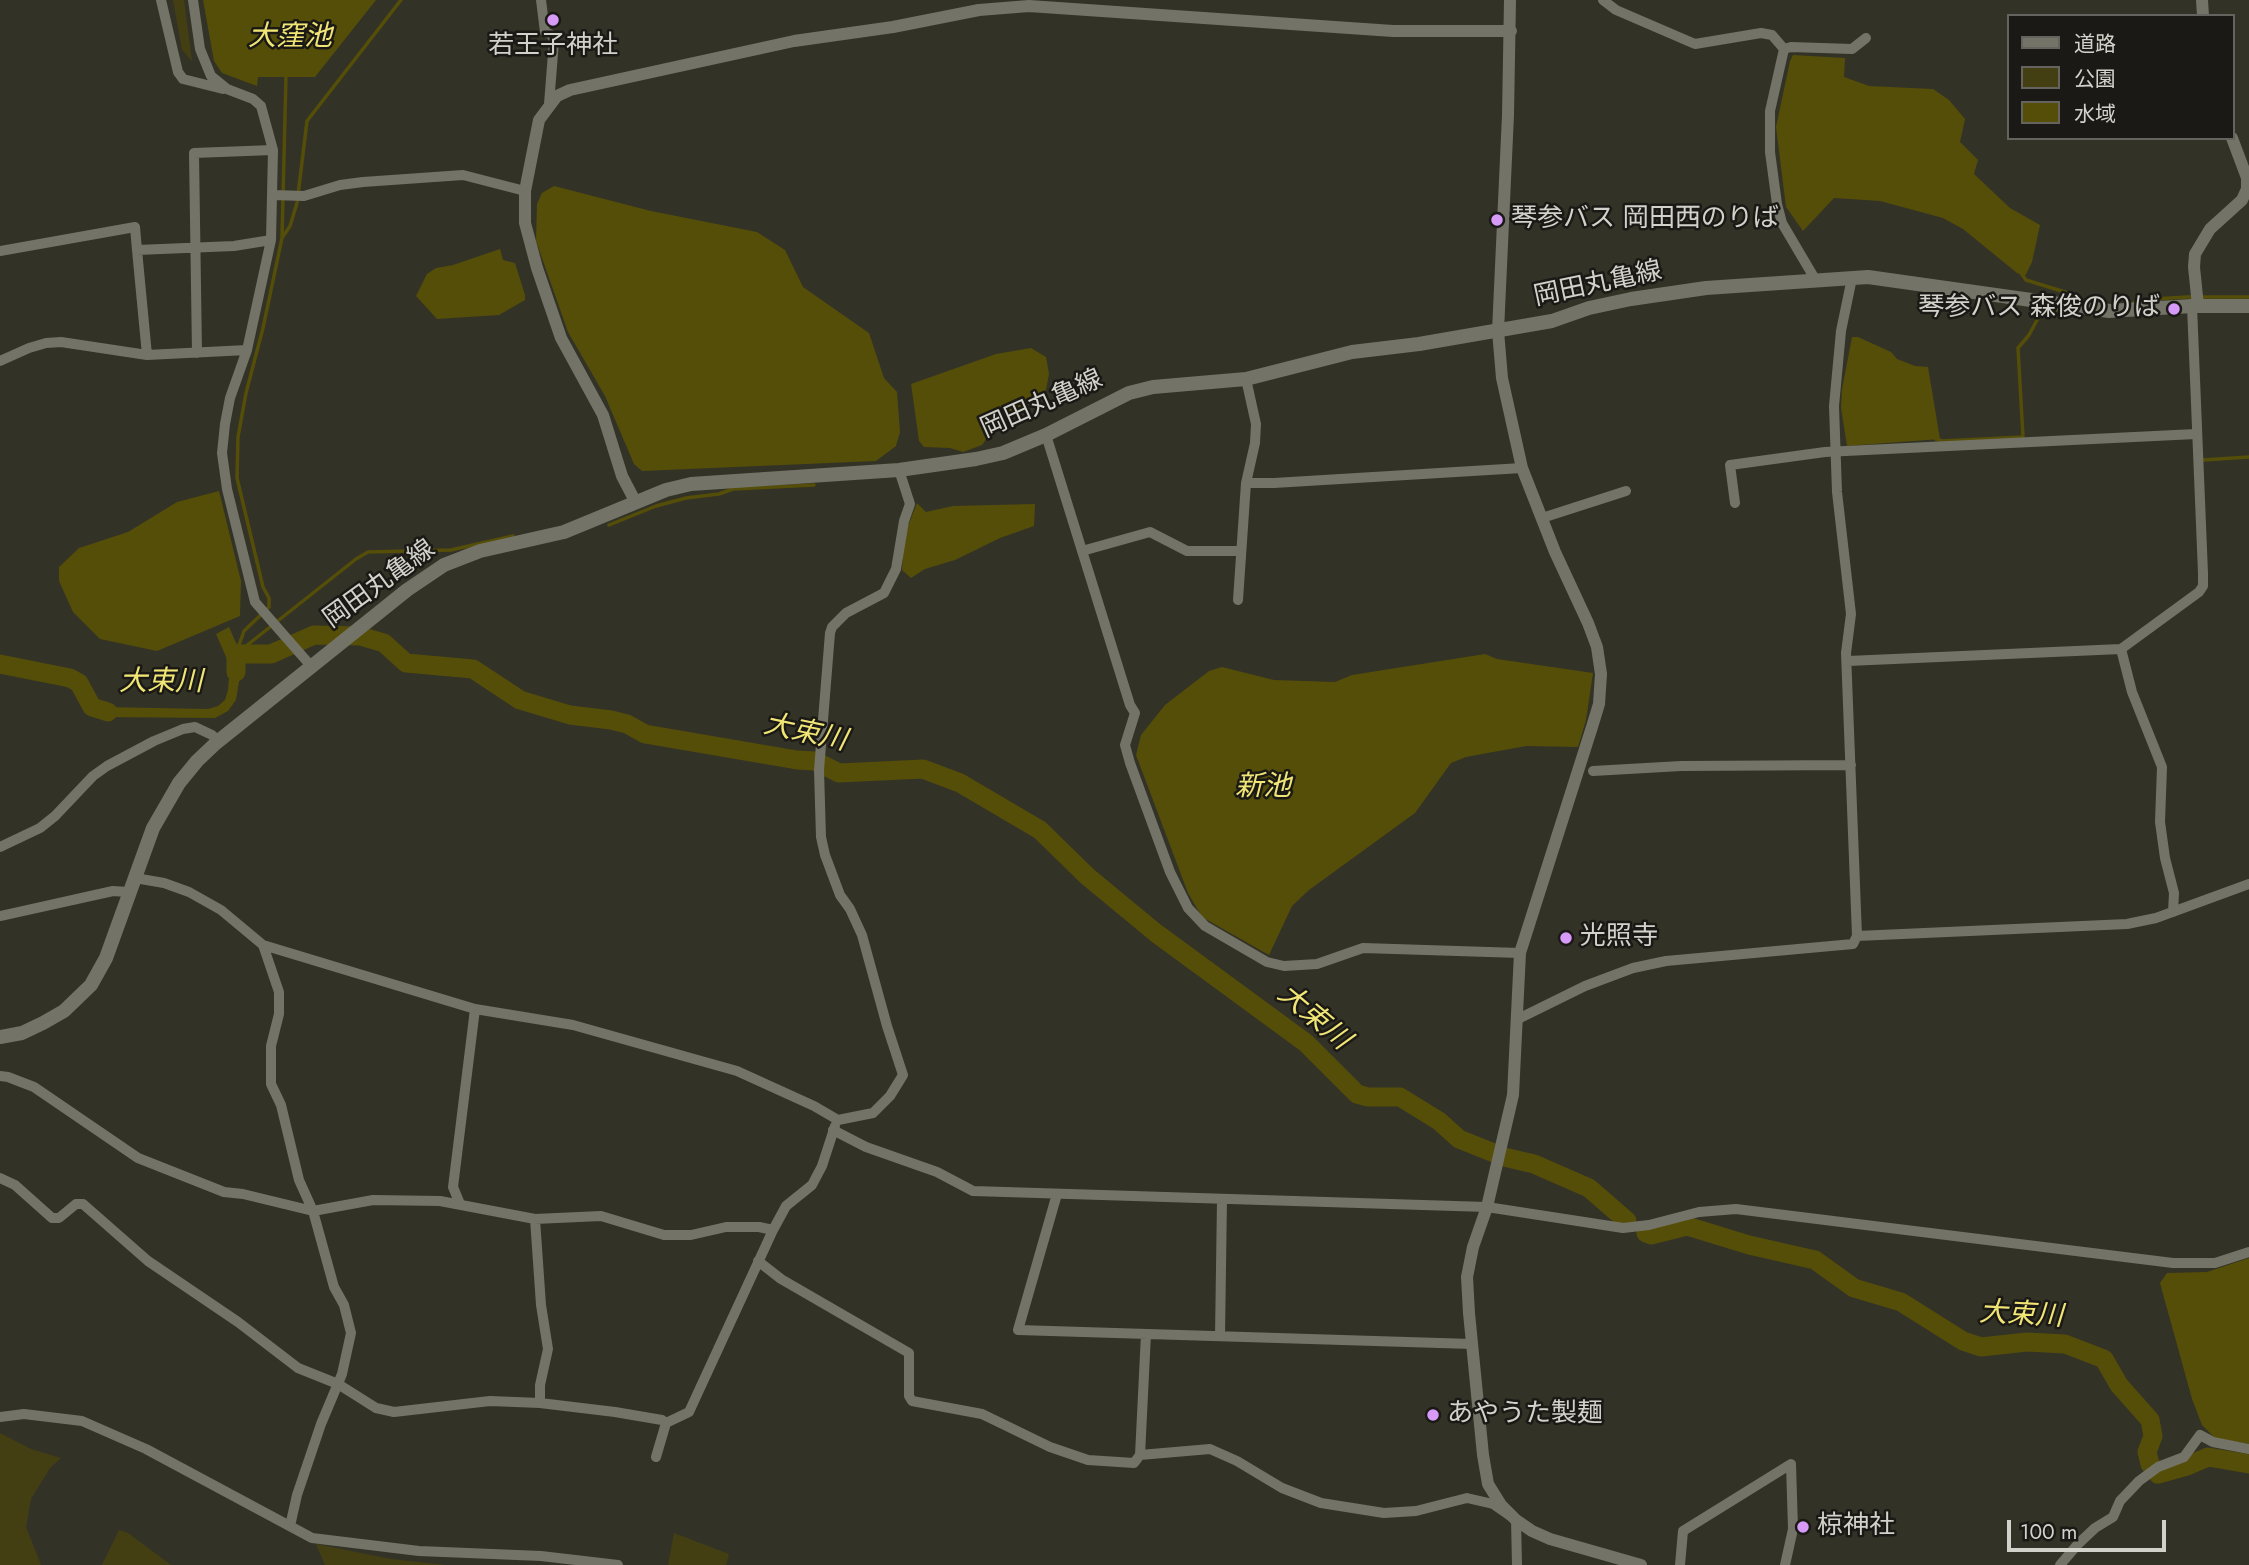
<!DOCTYPE html>
<html>
<head>
<meta charset="utf-8">
<style>
	body { margin:0 }
	#map { position:relative; width:2249px; height:1565px; overflow:hidden; background:#333227; font-family:Jost,"Noto Sans JP",sans-serif }
	canvas { display:block }
	.legend { position:absolute; left:2007px; top:14px; width:228px; height:126px; box-sizing:border-box; background:#1a1915; border:2px solid #64635e; margin:0; padding:9px 12px; list-style:none; font-size:21px; color:#d2d2cb }
	.legend li { display:flex; align-items:center; gap:14px; height:35px }
	.legend b { width:35px; border:2px solid #64635e }
	.scale { position:absolute; left:2007px; top:1520px; width:159px; height:32px; box-sizing:border-box; border:4px solid #d2d2cb; border-top:0; padding-left:9px; font-size:21px; line-height:24px; white-space:nowrap; color:#d2d2cb; -webkit-text-stroke:5px #1a1915; paint-order:stroke }
</style>
</head>
<body>
<div id="map">
<canvas width="2249" height="1565"></canvas>
<ul class="legend">
<li><b style="height:9px;background:#737367"></b>道路</li>
<li><b style="height:19px;background:#443f13"></b>公園</li>
<li><b style="height:19px;background:#554e08"></b>水域</li>
</ul>
<div class="scale">100 m</div>
</div>
<script>
const c = document.querySelector('canvas').getContext('2d');
c.lineJoin = 'round';
function paint(path, color) { c.fillStyle = color; c.fill(path, 'evenodd'); }
const shape = rows => new Path2D(rows.map(r => 'M' + r).join(''));
function trace(path, color, width, dash) { c.strokeStyle = color; c.lineWidth = width; c.lineCap = dash ? 'butt' : 'round'; c.setLineDash(dash || []); c.stroke(path); }
function write(font, color, halo, rows, align = 'center') {
  c.font = font + ' Jost,"Noto Sans JP",sans-serif'; c.lineWidth = 5; c.setLineDash([]); c.textBaseline = 'middle'; c.strokeStyle = halo; c.fillStyle = color; for (const [text, x, y, turn = 0] of rows) {
    c.save(); c.translate(x, y); c.rotate((+turn || 0) * Math.PI / 180); c.textAlign = isNaN(turn) ? turn : align; if (halo) c.strokeText(text, 0, 0); c.fillText(text, 0, 0); c.restore();
  }
}
paint(shape([
	[173,0,184,0,192,61,182,50],
	[0,1433,31,1449,61,1458,50,1468,31,1499,26,1527,41,1565,0,1565],
	[119,1530,128,1533,171,1565,102,1565],
	[674,1533,729,1554,726,1565,668,1565],
	[316,1544,391,1559,446,1565,325,1565]
]), '#443f13');
paint(shape([
	[203,0,376,0,315,77,258,77,257,86,222,73,214,61],
	[1793,55,1845,58,1844,77,1869,86,1933,89,1949,100,1965,119,1960,142,1978,160,1974,174,2010,208,2040,225,2032,262,2025,276,2017,273,1963,229,1943,218,1880,201,1834,198,1803,231,1786,207,1776,127,1790,61],
	[554,186,651,211,757,232,785,250,803,287,869,333,884,378,897,392,900,432,896,446,876,461,642,471,634,464,605,396,568,332,536,241,537,204,542,193],
	[500,249,503,260,515,263,525,295,525,300,499,315,437,319,416,296,427,274,436,268,453,265],
	[1852,337,1858,337,1891,352,1897,359,1915,366,1928,367,1940,439,1847,446,1841,408,1842,389],
	[1031,348,1046,357,1049,374,1046,390,1018,415,1000,420,982,445,963,452,950,448,924,447,919,441,911,384,996,354],
	[219,491,241,581,240,616,157,651,100,639,73,612,59,581,59,567,79,548,128,532,177,502],
	[917,503,926,512,953,506,1035,504,1034,526,1000,538,955,560,925,569,911,578,902,570,904,536],
	[229,627,236,643,244,651,236,700,228,711,215,718,99,717,91,714,83,704,91,700,96,706,103,707,208,709,218,706,225,700,228,690,230,666,216,634],
	[1485,654,1497,659,1593,673,1586,720,1578,747,1526,746,1466,757,1451,763,1415,813,1309,890,1292,906,1269,955,1202,917,1188,893,1136,755,1141,735,1165,705,1209,671,1222,667,1274,680,1335,682,1352,675],
	[2249,1258,2249,1444,2215,1438,2202,1425,2192,1399,2160,1283,2167,1273,2207,1272]
]), '#554e08');
trace(shape([
	[282,238,290,226,297,203,307,121,401,0],
	[2021,273,2026,280,2065,292,2070,300],
	[2133,303,2155,299,2187,297,2249,297],
	[1936,439,1942,441,2023,437,2018,348,2029,335,2043,309,2075,313],
	[2203,460,2249,457],
	[609,525,656,506,686,498,719,494,733,489,814,485],
	[238,648,244,631,269,607,269,598,263,587,237,478,238,437,246,393,263,328,282,238,286,75],
	[241,650,356,559,368,552,451,550,513,536]
]), '#554e08', 3.5);
trace(shape([
	[0,664,70,678,79,683,92,707,108,712],
	[236,672,236,654,271,654,314,635,360,636,384,643,406,663,473,669,520,700,570,715,611,720,627,724,645,734,797,760,815,761,839,773,923,769,960,783,1040,830,1087,876,1156,933,1306,1043,1357,1094,1368,1097,1400,1097,1439,1121,1459,1139,1504,1157,1534,1164,1589,1188,1627,1221],
	[1646,1233,1651,1235,1687,1226,1749,1245,1815,1260,1854,1288,1901,1302,1963,1341,1981,1347,2027,1342,2065,1344,2104,1359,2119,1385,2150,1420,2153,1436,2147,1452,2150,1464,2158,1474,2187,1466,2208,1457,2249,1464]
]), '#554e08', 19);
trace(shape([
	[161,0,178,72,183,79,223,89],
	[193,0,200,49,211,76,227,89,253,99,261,106,273,150,271,240,247,350,230,398,225,424,222,453,227,489,255,602,311,666],
	[541,0,545,32,552,35,554,41,549,104],
	[1603,0,1616,10,1695,44,1761,33,1772,35,1784,49],
	[1784,49,1770,111,1770,152,1777,204,1782,223,1815,279],
	[1784,49,1791,47,1852,49,1866,38],
	[273,195,304,196,340,185,363,182,463,175,525,191],
	[137,250,147,355],
	[0,251,135,227,137,250,234,246,271,240],
	[197,353,194,153,273,150],
	[0,361,29,348,46,343,61,342,147,355,247,350],
	[1046,435,1130,705,1135,713,1125,745,1130,763,1170,872,1188,908,1205,926,1267,962,1284,966,1317,964,1363,948,1520,953],
	[1246,483,1274,483,1522,468],
	[1735,503,1730,465,1825,452,2196,434],
	[1542,518,1626,491],
	[1082,551,1150,532,1187,551,1240,551],
	[1238,600,1246,483,1255,443,1256,424,1246,379],
	[2121,649,2132,692,2162,767,2160,822,2165,858,2174,893,2173,912],
	[1848,661,2121,649,2199,592,2203,586,2203,573,2192,306],
	[1593,771,1681,766,1851,765],
	[0,847,40,828,55,816,93,776,107,766,154,741,183,729,195,727,212,735,219,742],
	[135,878,164,883,189,892,221,910,263,945,475,1009,573,1025,737,1071,814,1106,838,1120,873,1113,890,1096,903,1075,887,1026,862,935,850,909,840,895,825,855,821,837,819,770,830,633,832,627,846,613,884,593,896,569,904,521,910,504,899,470],
	[0,916,113,891,128,892],
	[1857,936,2127,924,2156,918,2249,884],
	[263,945,279,992,279,1014,271,1046,271,1084,281,1105,299,1180,313,1211,334,1287,344,1305,351,1333,342,1374,321,1424,297,1495,290,1526],
	[1518,1019,1585,986,1633,968,1666,961,1853,944,1857,936,1846,653,1851,614,1837,492,1834,406,1841,331,1852,278],
	[0,1076,8,1077,34,1087,138,1158,224,1192,243,1194,313,1211,373,1200,440,1201,535,1219,601,1216,664,1235,691,1235,726,1227,759,1227,773,1230],
	[833,1130,866,1147,937,1172,973,1191,1487,1207,1623,1228,1649,1225,1699,1212,1736,1209,2173,1263,2215,1263,2249,1252],
	[0,1178,15,1185,52,1218,59,1218,76,1204,83,1204,148,1261,238,1322,298,1368,338,1384,376,1408,394,1412,490,1401,540,1403],
	[1057,1194,1018,1330,1472,1344],
	[460,1204,453,1187,475,1009],
	[535,1219,541,1305,548,1349,540,1385,540,1403,615,1412,662,1420,666,1423,689,1412,773,1230,786,1206,812,1185,822,1166,835,1126],
	[758,1261,781,1279,909,1353,909,1396,912,1401,982,1414,1050,1447,1088,1460,1134,1463,1140,1455,1210,1449,1237,1461,1282,1488,1321,1503,1384,1513,1416,1511,1467,1498,1493,1504,1516,1520,1517,1565],
	[1220,1336,1222,1199],
	[0,1417,24,1414,82,1421,146,1449,312,1538,419,1551,541,1556,618,1565],
	[1140,1455,1146,1334],
	[656,1457,666,1423],
	[1680,1565,1683,1531,1791,1464,1793,1529,1785,1565],
	[2060,1565,2078,1544,2095,1528,2113,1517,2120,1501,2139,1481,2158,1467,2184,1457,2200,1435,2213,1442,2249,1449]
]), '#737367', 10);
trace(shape([
	[1510,0,1508,115,1498,331,1502,378,1522,468,1555,552,1588,623,1597,647,1601,674,1599,704,1592,727,1520,953,1513,1095,1487,1207,1473,1247,1467,1277,1469,1313,1483,1455,1488,1484,1501,1505,1516,1520,1532,1531,1550,1539,1641,1565],
	[2202,0,2203,16],
	[2198,306,2194,267,2195,254,2210,229,2242,200,2247,189,2247,178,2232,138],
	[635,501,622,476,603,415,561,338,537,268,525,223,525,191,539,120,557,96,570,90,794,41,893,27,979,10,1029,6,1393,31,1511,31]
]), '#737367', 12);
trace(shape([
	[0,1037,22,1033,43,1023,64,1011,91,985,106,958,153,828,179,783,197,761,216,743,407,590,444,565,480,551,564,532,666,490,691,484,899,470,976,459,1003,453,1046,435,1129,393,1153,387,1246,379,1352,352,1419,344,1552,321,1589,308,1631,299,1706,288,1868,277,2109,311,2192,306,2249,306]
]), '#737367', 14);
for (const [x, y, r, color] of [
	[553,20,7,"#d89af8"],
	[1497,220,7,"#d89af8"],
	[2174,309,7,"#d89af8"],
	[1566,938,7,"#d89af8"],
	[1433,1415,7,"#d89af8"],
	[1803,1527,7,"#d89af8"]
]) { const dot = new Path2D(); dot.arc(x, y, r, 0, 2 * Math.PI); c.fillStyle = color; c.fill(dot); trace(dot, '#1a1915', 2.5); }
write('26px', '#d2d2cb', '#1a1915', [
	["若王子神社",553,47,"center"],
	["琴参バス 岡田西のりば",1511,220],
	["琴参バス 森俊のりば",2160,309,"right"],
	["光照寺",1580,938],
	["あやうた製麺",1447,1415],
	["椋神社",1817,1527]
], 'left');
write('26px', '#d2d2cb', '#1a1915', [
	["岡田丸亀線",1598,285,-12],
	["岡田丸亀線",1042,405,-24],
	["岡田丸亀線",380,585,-36]
]);
write('italic 28px', '#f1e675', '#1a1915', [
	["大窪池",290,38],
	["大束川",161,683],
	["大束川",805,734,12],
	["新池",1263,788],
	["大束川",1313,1018,40],
	["大束川",2021,1316,3]
]);
</script>
</body>
</html>
